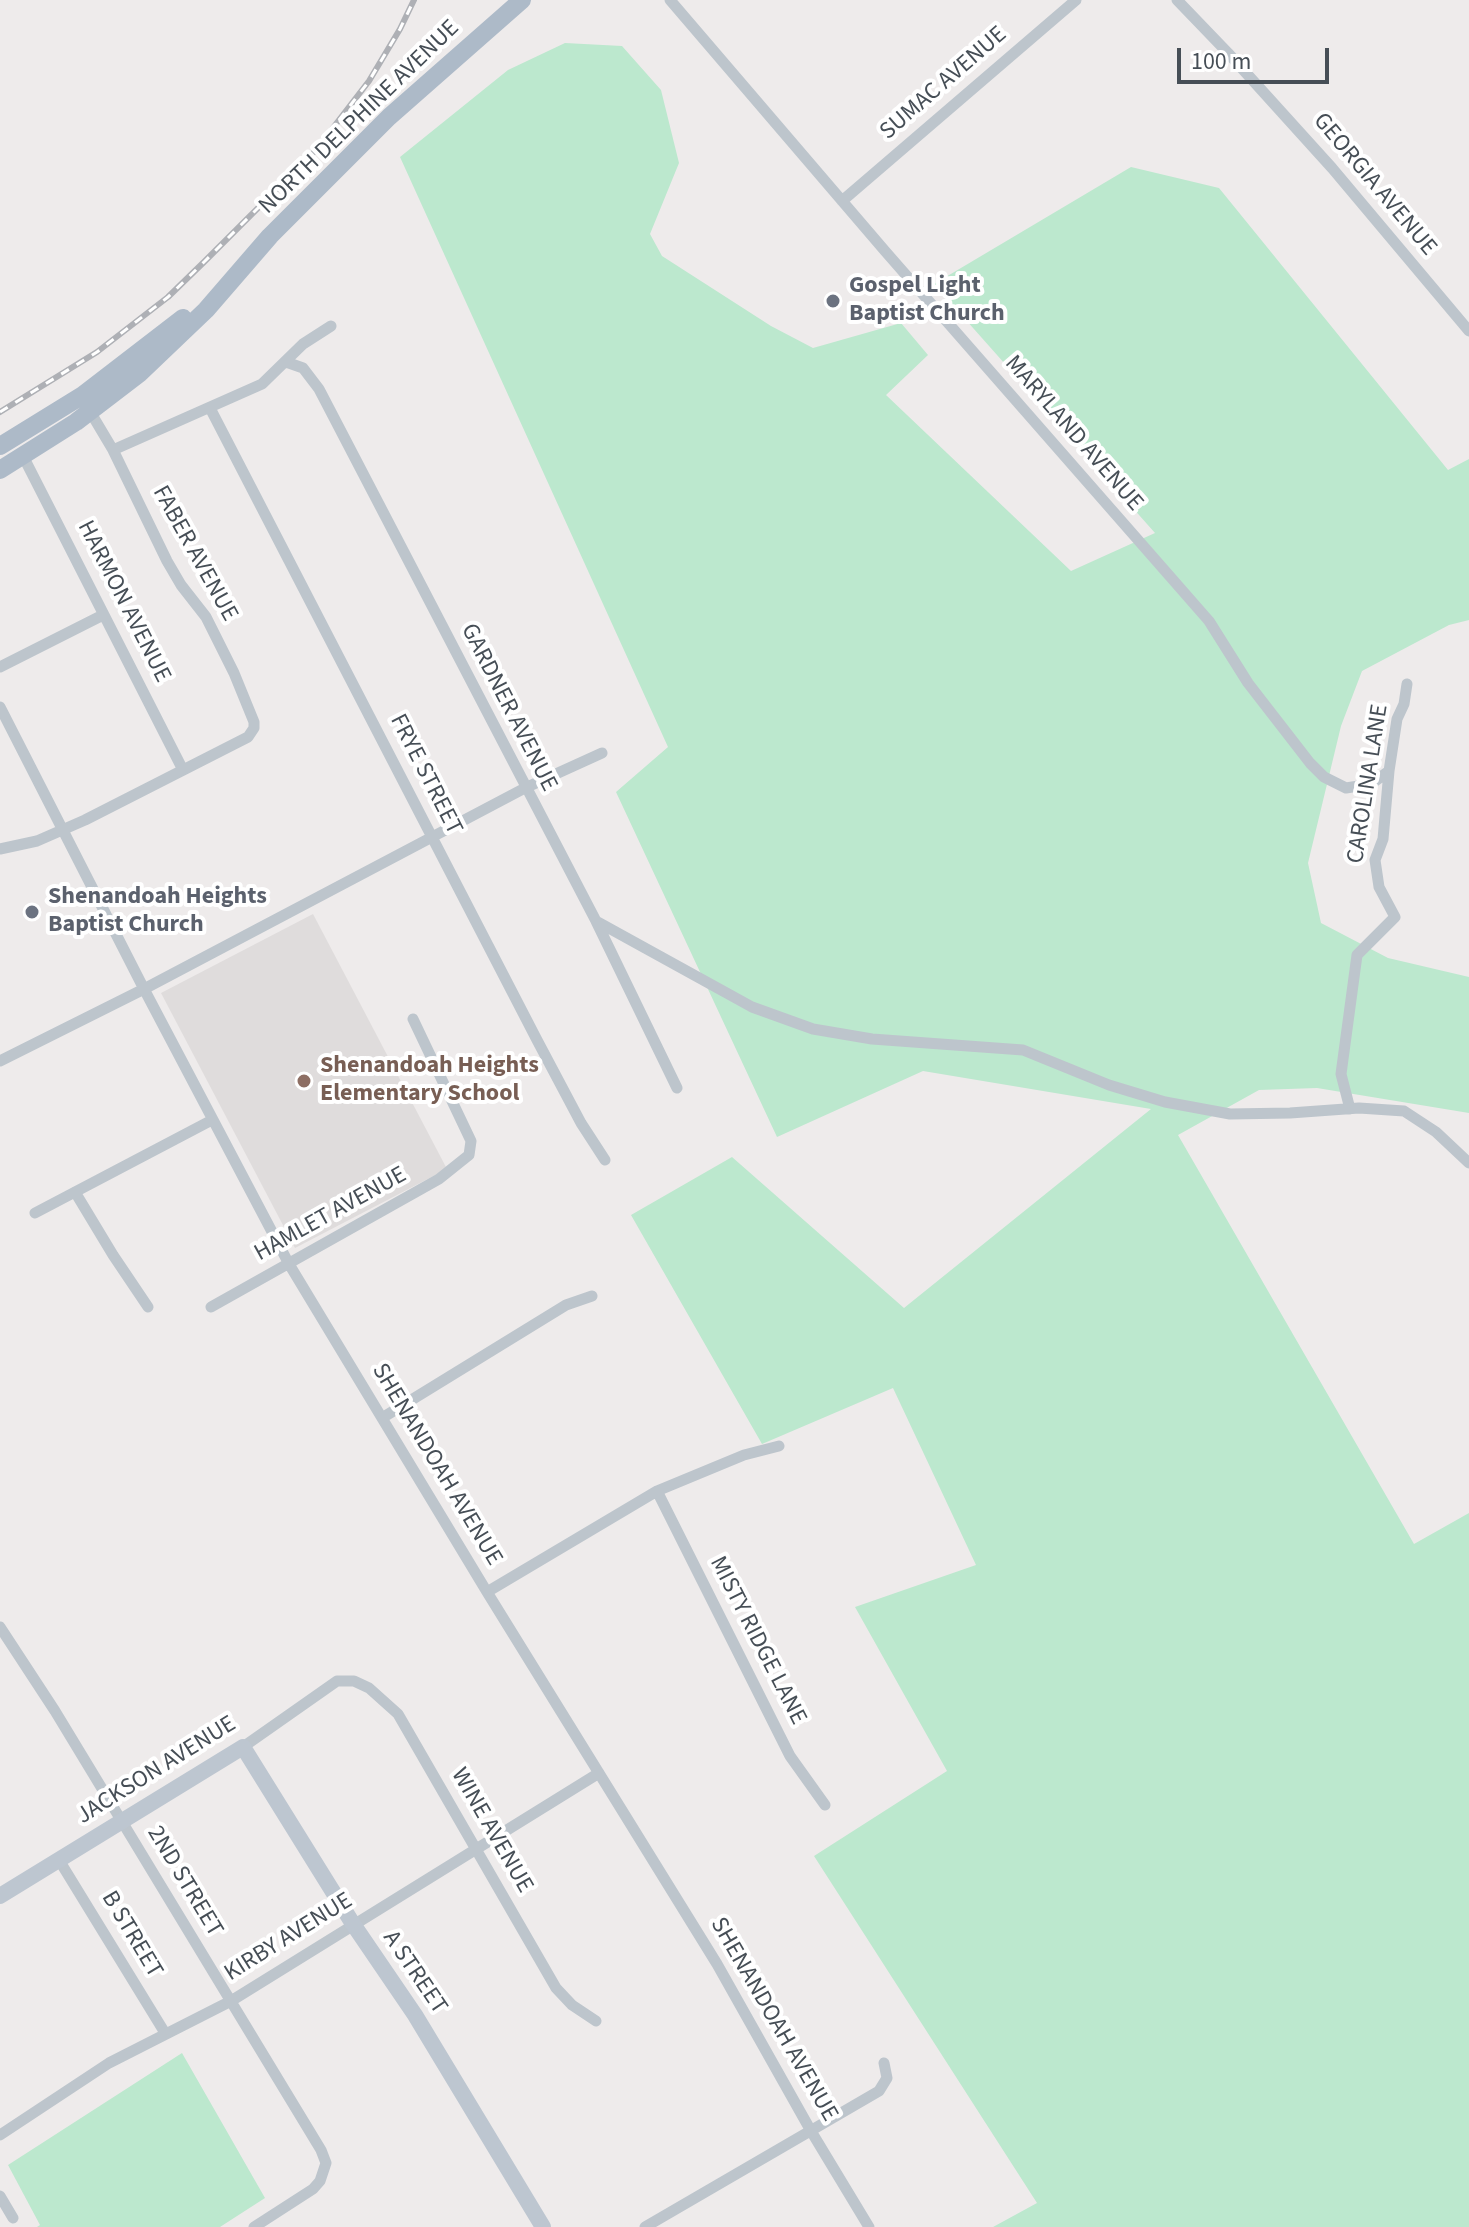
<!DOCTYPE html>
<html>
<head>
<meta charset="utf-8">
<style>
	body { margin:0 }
	#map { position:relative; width:1469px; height:2227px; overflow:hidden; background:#eeebeb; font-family:"Source Sans 3",sans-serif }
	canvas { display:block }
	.scale { position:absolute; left:1177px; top:48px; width:152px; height:36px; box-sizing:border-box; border:4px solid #464e56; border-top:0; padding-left:10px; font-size:24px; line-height:28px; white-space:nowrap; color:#464e56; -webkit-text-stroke:6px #fff; paint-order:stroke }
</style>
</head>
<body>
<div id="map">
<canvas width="1469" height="2227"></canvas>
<div class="scale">100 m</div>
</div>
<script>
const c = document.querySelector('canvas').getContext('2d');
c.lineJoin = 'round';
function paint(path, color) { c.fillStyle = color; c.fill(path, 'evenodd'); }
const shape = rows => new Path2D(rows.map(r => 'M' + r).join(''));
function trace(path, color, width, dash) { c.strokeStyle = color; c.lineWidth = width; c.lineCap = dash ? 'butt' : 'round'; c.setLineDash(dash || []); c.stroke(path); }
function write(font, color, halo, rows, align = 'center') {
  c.font = font + ' "Source Sans 3",sans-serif'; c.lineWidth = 8; c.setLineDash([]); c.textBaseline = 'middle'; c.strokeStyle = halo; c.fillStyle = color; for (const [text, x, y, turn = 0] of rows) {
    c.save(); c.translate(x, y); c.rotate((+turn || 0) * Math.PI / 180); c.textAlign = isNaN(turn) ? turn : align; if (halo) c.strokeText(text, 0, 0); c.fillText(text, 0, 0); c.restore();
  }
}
paint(shape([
	[313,914,447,1169,295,1248,161,993]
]), '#dfdcdc');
paint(shape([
	[565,43,622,46,661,90,679,163,650,234,662,256,771,326,813,348,901,323,928,355,886,395,1071,571,1155,533,934,284,1131,167,1219,188,1448,470,1469,459,1469,620,1449,625,1362,671,1341,726,1308,863,1321,923,1388,958,1469,977,1469,1113,1317,1088,1259,1090,1178,1135,1414,1544,1469,1513,1469,2227,993,2227,1037,2203,814,1856,947,1771,855,1607,976,1565,893,1388,762,1444,631,1215,732,1157,904,1308,1151,1109,923,1071,777,1137,616,792,668,747,400,157,508,70],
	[182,2053,265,2198,220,2227,37,2227,40,2225,8,2165]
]), '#bce8ce');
trace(shape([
	[670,0,885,251,1209,621,1248,683,1310,763,1324,777,1346,788,1371,784,1389,771],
	[1177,0,1228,53,1332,168,1469,331],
	[842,201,1076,0],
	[286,362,303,368,319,389,596,921,677,1088],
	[210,408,537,1040,581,1123,605,1160],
	[113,450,262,384,303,344,331,326],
	[23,456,183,770],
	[0,667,103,615],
	[0,707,144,989,289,1264,487,1592,717,1964,811,2131,869,2227],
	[0,849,37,841,85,820,248,737,254,728,254,722,234,673,206,617,181,585,167,561,113,450,88,408],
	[596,921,752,1007,813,1029,872,1039,1023,1050,1109,1085,1165,1102,1230,1114,1290,1113,1359,1108,1404,1111,1436,1132,1469,1163],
	[0,1061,144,989,525,788,602,753],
	[1350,1109,1341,1074,1357,955,1395,917,1379,887,1375,860,1383,839,1389,771,1397,719,1404,704,1407,684],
	[75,1192,113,1255,148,1307],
	[35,1213,212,1120],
	[211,1307,439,1179,469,1155,471,1141,413,1019],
	[382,1418,566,1305,592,1296],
	[657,1491,790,1756,825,1805],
	[487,1592,657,1491,744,1455,779,1446],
	[0,1627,55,1711,321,2150,326,2163,320,2181,313,2189,254,2227],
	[243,1747,337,1681,354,1681,369,1688,398,1714,556,1988,572,2005,596,2021],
	[59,1860,165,2033],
	[0,2135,109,2063,231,2001,599,1773],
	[0,2196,13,2218],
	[645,2227,879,2091,887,2078,884,2063]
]), '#bdc5cc', 11);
trace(shape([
	[0,1896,243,1747,353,1924,415,2015,543,2227]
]), '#bdc6d0', 16);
trace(shape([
	[0,446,83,395,183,318],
	[0,470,76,422,140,373,206,310,270,236,389,117,522,0]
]), '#adbac8', 18);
const rail = shape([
	[0,412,97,352,168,297,204,262,316,150,369,81,400,29,414,0]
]);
trace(rail, '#aeb0b5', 6);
trace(rail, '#fff', 3, [9]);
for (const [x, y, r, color] of [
	[833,301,8,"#6b7280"],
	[32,912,8,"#6b7280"],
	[304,1081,8,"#8d6e63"]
]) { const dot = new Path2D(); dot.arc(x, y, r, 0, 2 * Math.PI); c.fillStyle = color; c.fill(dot); trace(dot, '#fff', 3); }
write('24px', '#464e56', '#fff', [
	["SUMAC AVENUE",944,84,-41],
	["NORTH DELPHINE AVENUE",360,118,-44],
	["GEORGIA AVENUE",1374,185,50],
	["MARYLAND AVENUE",1073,434,49],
	["FABER AVENUE",194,554,61],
	["HARMON AVENUE",123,602,63],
	["GARDNER AVENUE",508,708,63],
	["FRYE STREET",425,775,63],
	["CAROLINA LANE",1369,784,-81],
	["HAMLET AVENUE",331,1215,-29],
	["SHENANDOAH AVENUE",436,1465,59],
	["MISTY RIDGE LANE",757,1641,63],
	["JACKSON AVENUE",157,1771,-32],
	["WINE AVENUE",491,1831,60],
	["2ND STREET",184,1882,59],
	["B STREET",131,1935,59],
	["KIRBY AVENUE",289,1938,-32],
	["A STREET",414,1973,56],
	["SHENANDOAH AVENUE",773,2020,60]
]);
write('bold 24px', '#5b616d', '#fff', [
	["Gospel Light",849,287],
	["Baptist Church",849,315],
	["Shenandoah Heights",48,898],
	["Baptist Church",48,926]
], 'left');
write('bold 24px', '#785e54', '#fff', [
	["Shenandoah Heights",320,1067],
	["Elementary School",320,1095]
], 'left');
</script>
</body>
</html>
